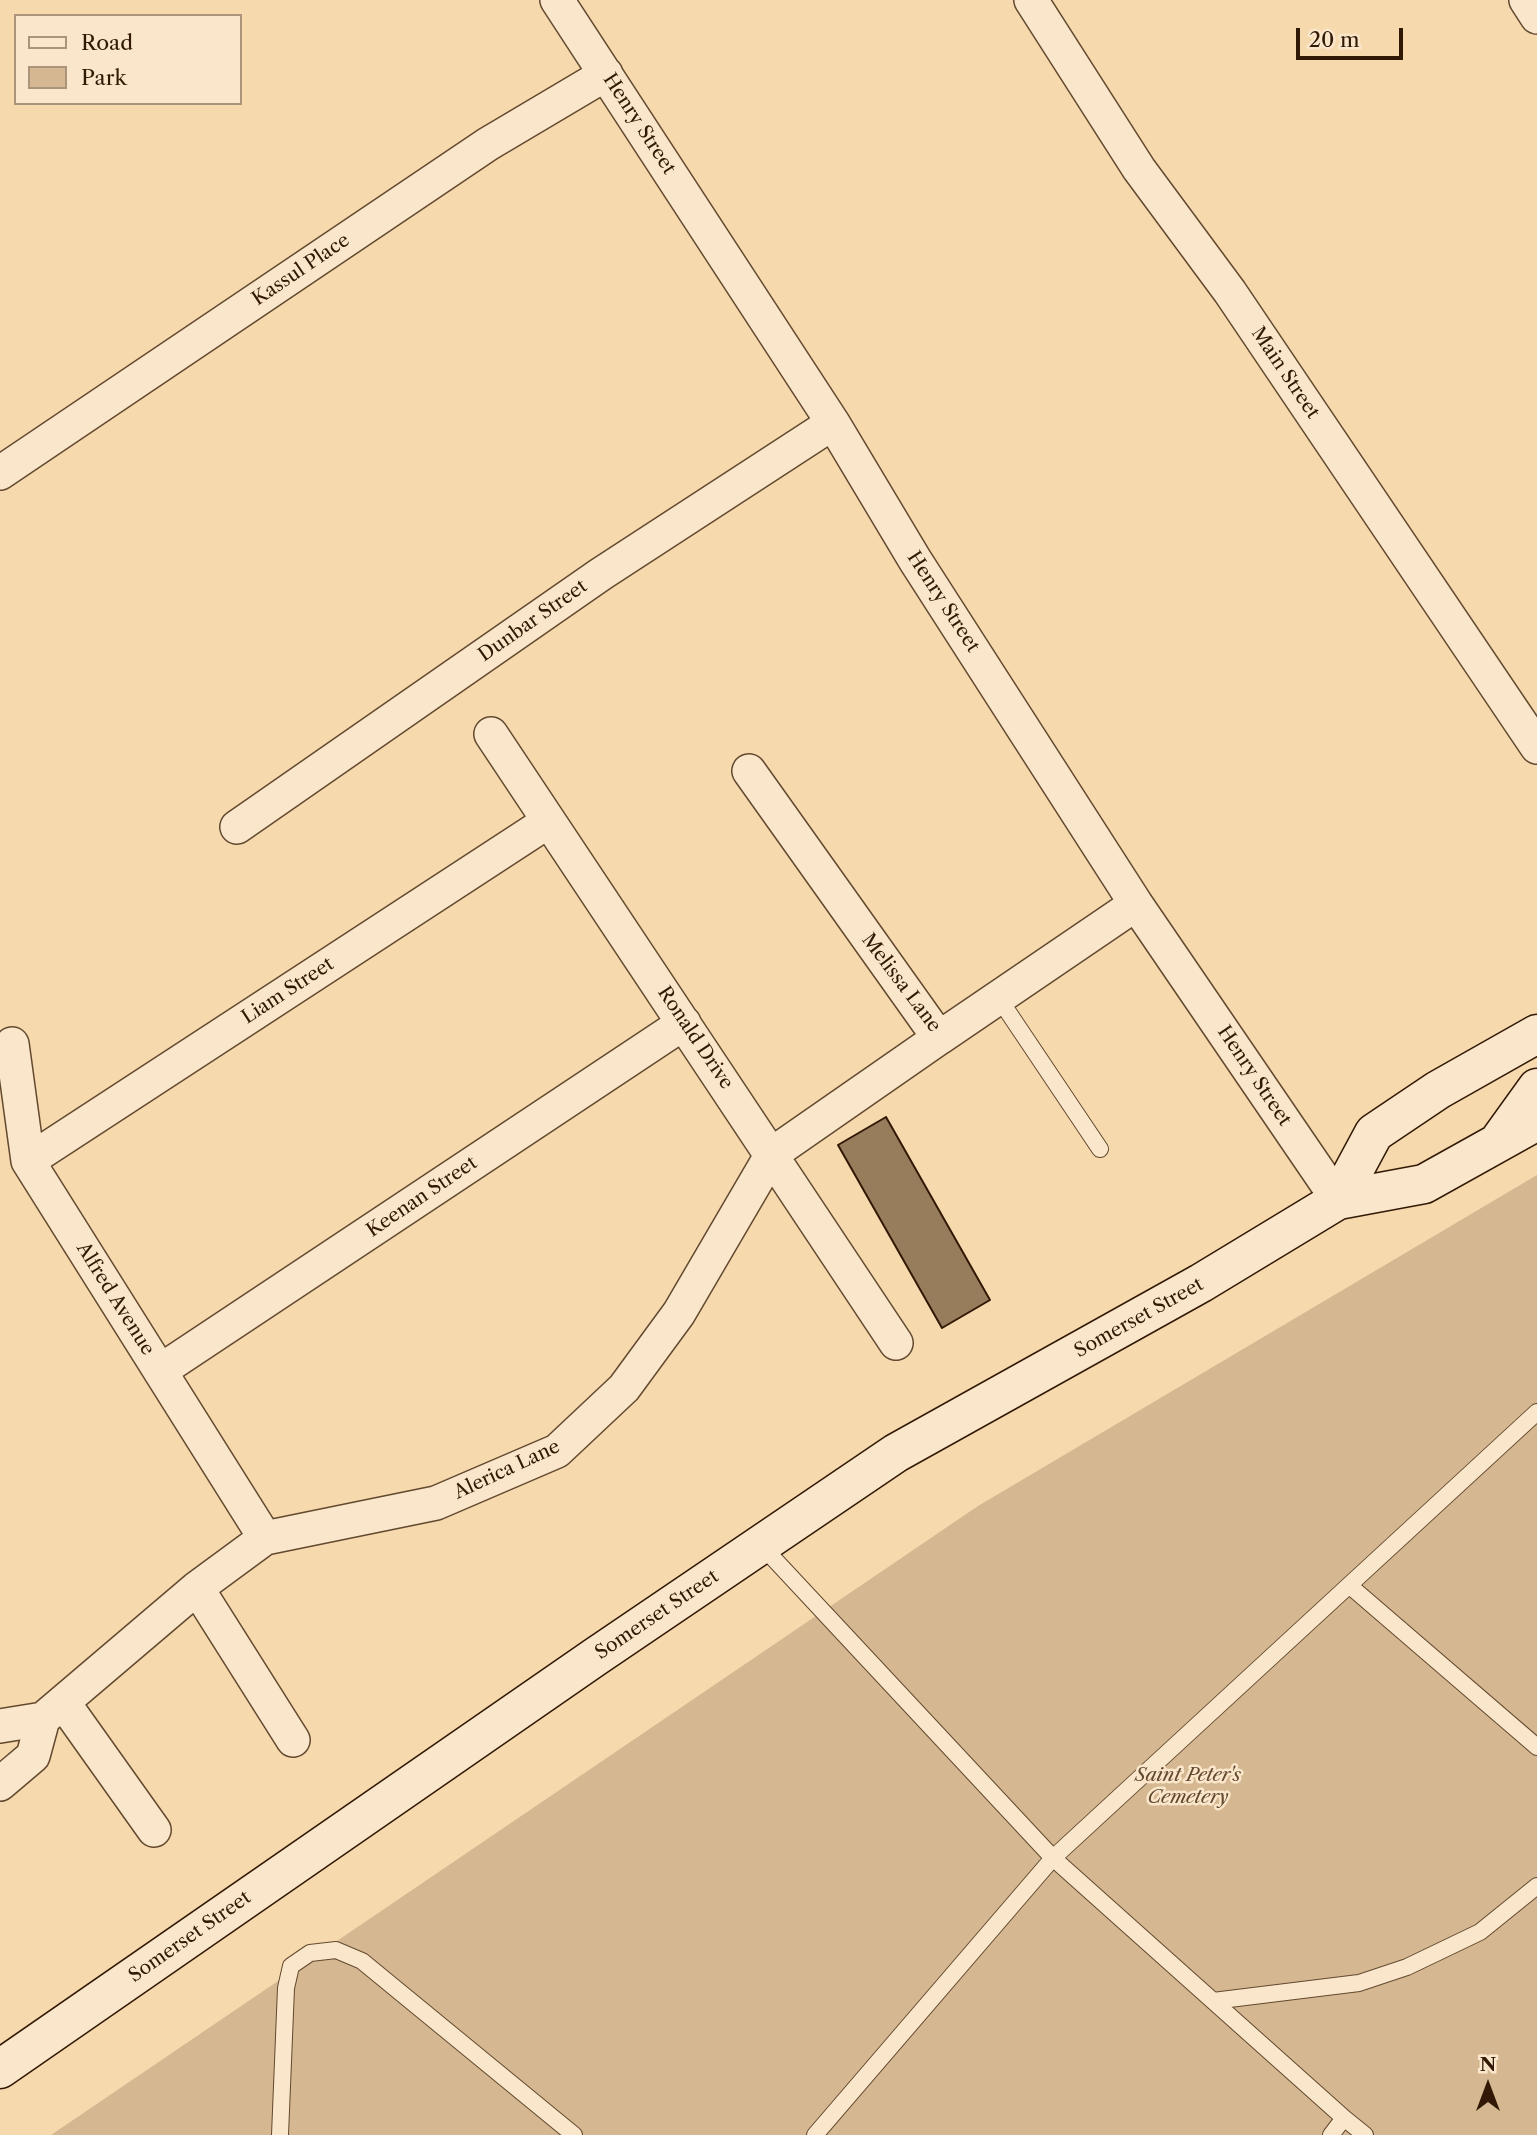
<!DOCTYPE html>
<html>
<head>
<meta charset="utf-8">
<style>
	body { margin:0 }
	#map { position:relative; width:1537px; height:2135px; overflow:hidden; background:#f7d9ae; font-family:"Libre Caslon Text",serif }
	canvas { display:block }
	.legend { position:absolute; left:14px; top:14px; width:228px; height:91px; box-sizing:border-box; background:#fae6ca; border:2px solid #aa947b; margin:0; padding:9px 12px; list-style:none; font-size:21px; color:#311905 }
	.legend li { display:flex; align-items:center; gap:14px; height:35px }
	.legend b { width:35px; border:2px solid #aa947b }
	.north { position:absolute; left:1453px; top:2051px; width:70px; height:70px; -webkit-text-stroke:5px #fae6ca; paint-order:stroke; rotate:0deg; font-size:19px; font-weight:700; line-height:28px; text-align:center; color:#311905 }
	.north::after { content:''; display:block; margin:auto; width:24px; height:32px; background:#311905; clip-path:polygon(50% 0,100% 100%,50% 72%,0 100%) }
	.scale { position:absolute; left:1296px; top:28px; width:107px; height:32px; box-sizing:border-box; border:4px solid #311905; border-top:0; padding-left:9px; font-size:21px; line-height:24px; white-space:nowrap; color:#311905; -webkit-text-stroke:5px #fae6ca; paint-order:stroke }
</style>
</head>
<body>
<div id="map">
<canvas width="1537" height="2135"></canvas>
<ul class="legend">
<li><b style="height:9px;background:#fae6ca"></b>Road</li>
<li><b style="height:19px;background:#d5b891"></b>Park</li>
</ul>
<div class="north">N</div>
<div class="scale">20 m</div>
</div>
<script>
const c = document.querySelector('canvas').getContext('2d');
c.lineJoin = 'round';
function paint(path, color) { c.fillStyle = color; c.fill(path, 'evenodd'); }
const shape = rows => new Path2D(rows.map(r => 'M' + r).join(''));
function trace(path, color, width, dash) { c.strokeStyle = color; c.lineWidth = width; c.lineCap = dash ? 'butt' : 'round'; c.setLineDash(dash || []); c.stroke(path); }
function write(font, color, halo, rows, align = 'center') {
  c.font = font + ' "Libre Caslon Text",serif'; c.lineWidth = 5; c.setLineDash([]); c.textBaseline = 'middle'; c.strokeStyle = halo; c.fillStyle = color; for (const [text, x, y, turn = 0] of rows) {
    c.save(); c.translate(x, y); c.rotate((+turn || 0) * Math.PI / 180); c.textAlign = isNaN(turn) ? turn : align; if (halo) c.strokeText(text, 0, 0); c.fillText(text, 0, 0); c.restore();
  }
}
paint(shape([
	[1537,1175,1537,2135,51,2135,978,1506]
]), '#d5b891');
const building = shape([
	[886,1117,990,1300,942,1328,838,1145,886,1117]
]);
paint(building, '#987d5d');
trace(building, '#311905', 2);
const service = shape([
	[998,997,1100,1149],
	[761,1545,1053,1858,815,2135],
	[1350,1586,1537,1747],
	[1213,2001,1359,1983,1407,1967,1480,1932,1537,1886],
	[1344,2118,1365,2135],
	[280,2135,286,1988,291,1966,310,1953,336,1950,362,1961,574,2135],
	[1331,2135,1344,2118,1053,1858,1537,1412]
]);
const minor = shape([
	[557,0,833,423,915,560,1136,904,1338,1200],
	[1031,0,1139,169,1230,292,1537,747],
	[1526,0,1537,17],
	[0,473,488,144,606,74],
	[491,734,896,1343],
	[749,771,939,1038,1136,904],
	[237,827,601,574,833,423],
	[12,1044,28,1161,265,1538],
	[28,1161,549,821],
	[160,1371,684,1023],
	[197,1588,293,1740],
	[63,1702,154,1830],
	[0,1726,43,1719,197,1588,265,1538,436,1503,557,1451,624,1388,679,1313,772,1154,939,1038],
	[0,1784,33,1756,43,1719]
]);
const secondary = shape([
	[1501,1138,1537,1088],
	[1338,1200,1374,1133,1438,1090,1537,1034],
	[0,2069,595,1657,896,1453,1201,1283,1338,1200,1424,1184,1537,1121]
]);
trace(service, '#62492f', 18);
trace(minor, '#62492f', 36);
trace(secondary, '#311905', 41);
trace(service, '#fae6ca', 16);
trace(minor, '#fae6ca', 33);
trace(secondary, '#fae6ca', 38);
write('19px', '#311905', '#fae6ca', [
	["Henry Street",639,124,57],
	["Kassul Place",301,270,-34],
	["Main Street",1285,373,56],
	["Henry Street",943,602,57],
	["Dunbar Street",533,621,-35],
	["Melissa Lane",901,983,53],
	["Liam Street",288,991,-33],
	["Ronald Drive",695,1038,56],
	["Henry Street",1254,1076,56],
	["Keenan Street",422,1197,-34],
	["Alfred Avenue",115,1299,58],
	["Somerset Street",1139,1318,-29],
	["Alerica Lane",507,1470,-25],
	["Somerset Street",657,1615,-34],
	["Somerset Street",190,1937,-35]
]);
write('italic 19px', '#62492f', '#fae6ca', [
	["Saint Peter's",1188,1776],
	["Cemetery",1188,1798]
]);
</script>
</body>
</html>
